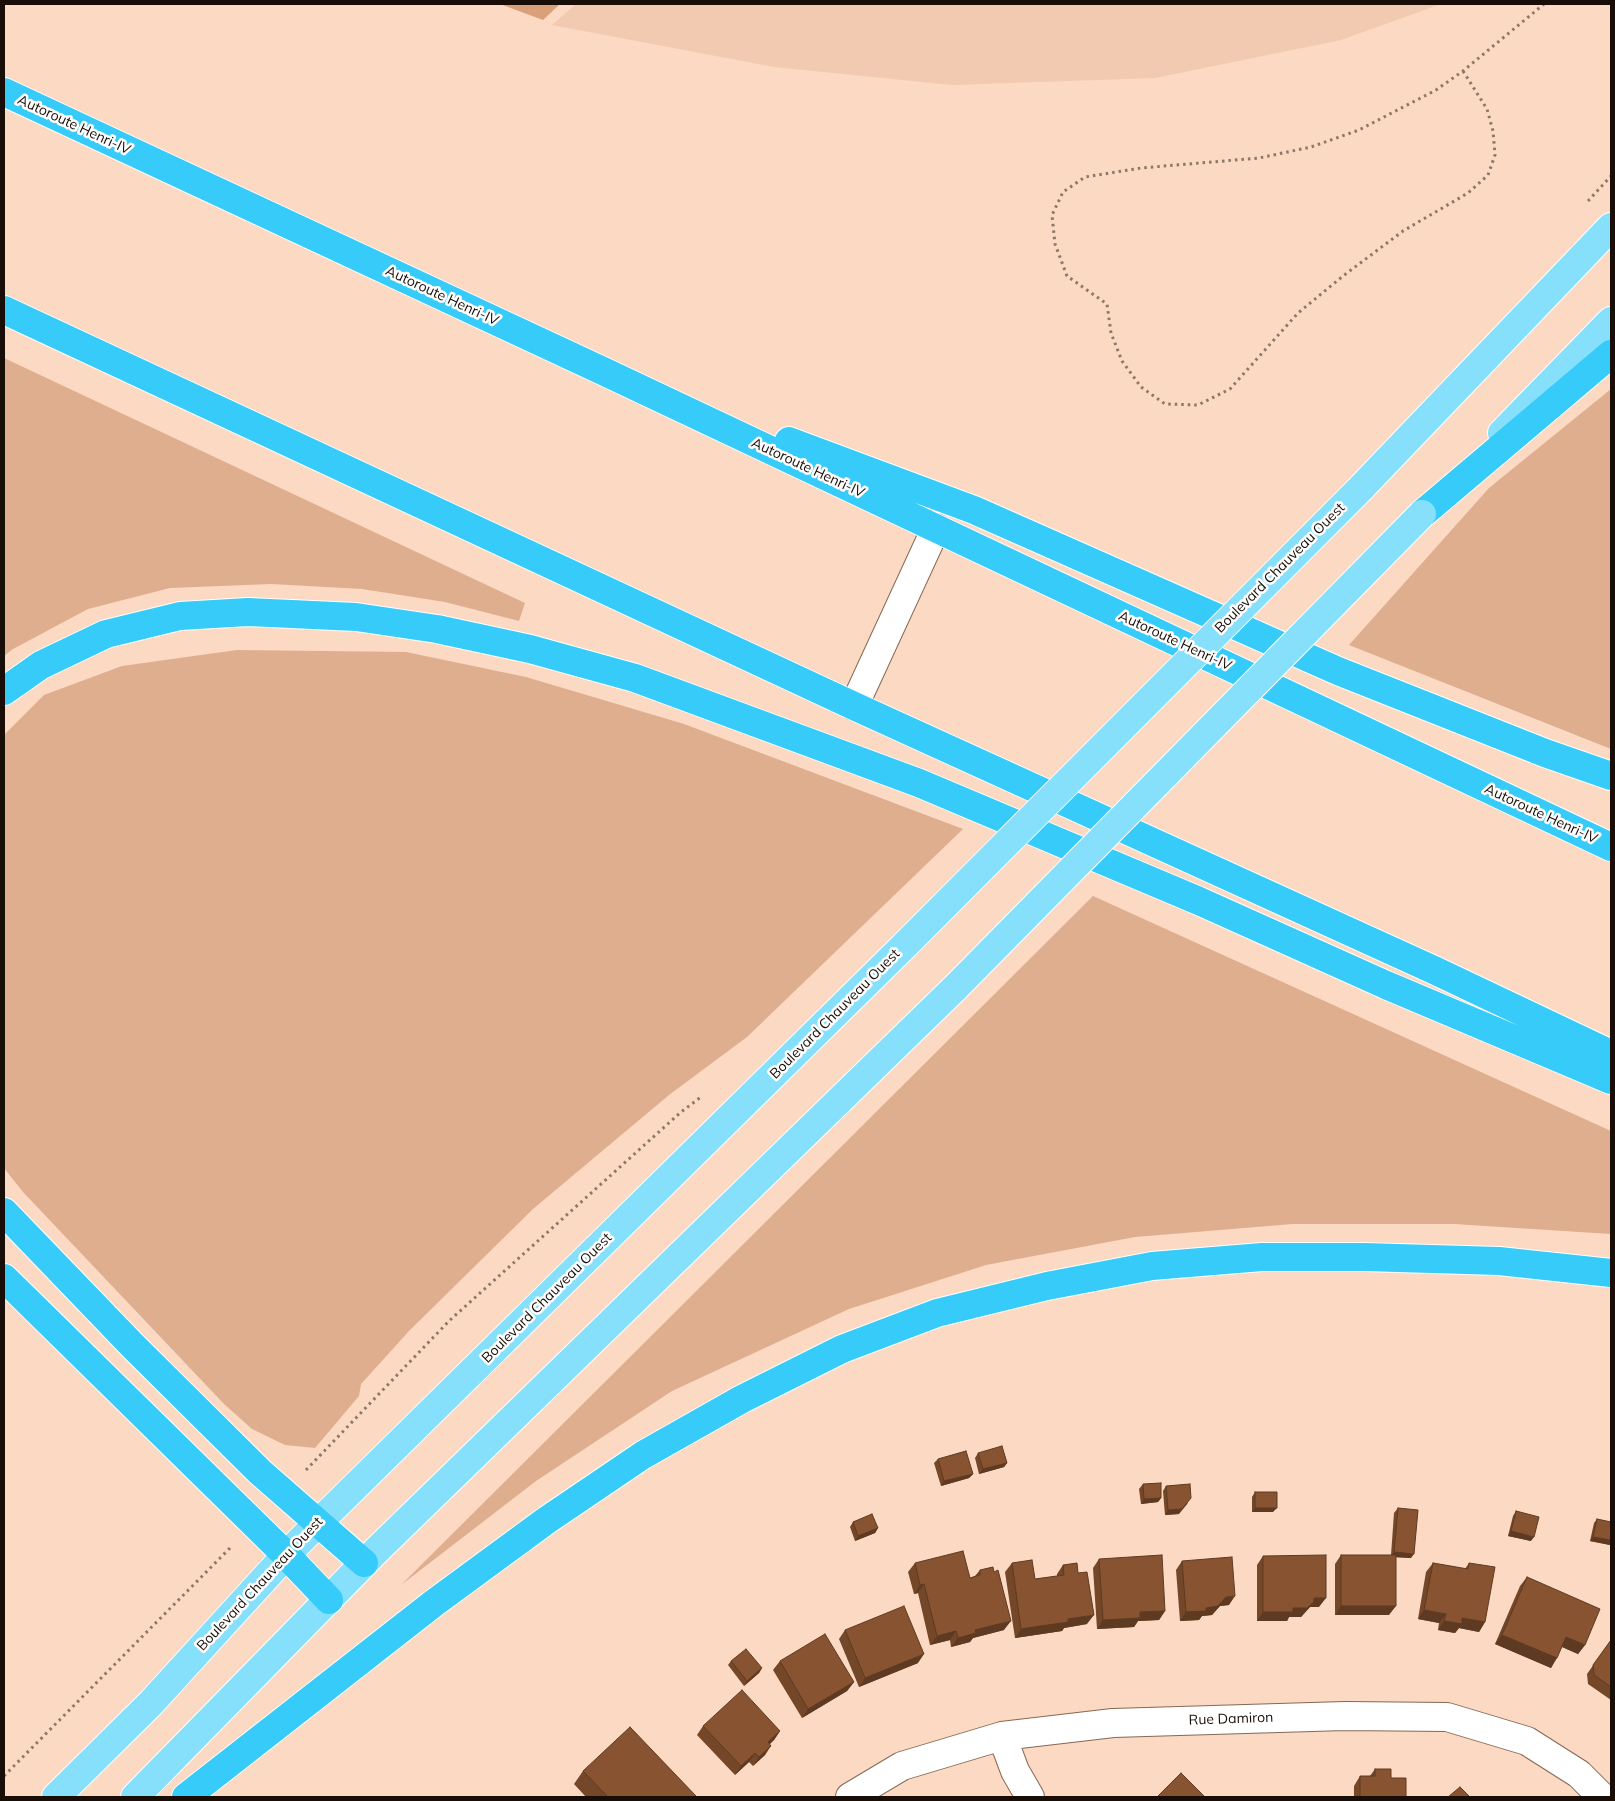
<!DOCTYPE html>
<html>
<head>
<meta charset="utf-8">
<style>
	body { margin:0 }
	#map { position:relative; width:1615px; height:1801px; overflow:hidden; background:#fbd9c3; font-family:Mulish,sans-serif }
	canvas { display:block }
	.frame { position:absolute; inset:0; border:5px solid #190e07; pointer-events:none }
</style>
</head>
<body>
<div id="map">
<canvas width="1615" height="1801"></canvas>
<div class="frame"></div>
</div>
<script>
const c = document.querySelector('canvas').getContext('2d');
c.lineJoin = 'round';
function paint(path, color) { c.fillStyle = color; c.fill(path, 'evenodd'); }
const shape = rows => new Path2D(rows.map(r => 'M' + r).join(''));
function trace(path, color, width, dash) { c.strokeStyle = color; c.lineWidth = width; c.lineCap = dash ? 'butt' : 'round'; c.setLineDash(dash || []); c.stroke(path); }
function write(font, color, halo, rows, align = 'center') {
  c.font = font + ' Mulish,sans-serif'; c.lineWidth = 5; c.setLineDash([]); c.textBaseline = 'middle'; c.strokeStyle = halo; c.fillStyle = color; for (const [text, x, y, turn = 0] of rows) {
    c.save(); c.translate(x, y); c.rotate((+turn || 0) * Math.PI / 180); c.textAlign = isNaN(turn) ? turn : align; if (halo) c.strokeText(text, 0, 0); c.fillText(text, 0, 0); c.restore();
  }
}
paint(shape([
	[576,4,1441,4,1341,40,1155,78,952,85,774,67,552,25]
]), '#f2cab1');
paint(shape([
	[4,358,525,603,519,621,445,602,362,589,271,584,170,588,88,609,13,649,4,656],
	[1611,389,1611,749,1349,645,1489,488],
	[237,650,406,652,526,677,684,724,963,829,747,1037,669,1095,533,1209,410,1330,361,1384,359,1396,315,1448,285,1445,252,1429,224,1404,23,1192,4,1168,4,735,44,695,122,666],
	[1093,896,1611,1131,1611,1234,1454,1224,1293,1224,1135,1237,986,1265,849,1309,672,1391,536,1481,401,1585]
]), '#dfae8e');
paint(shape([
	[500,4,560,4,543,20]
]), '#d9a07a');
const minor = shape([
	[854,706,936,528],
	[1002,1736,1015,1771,1030,1797],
	[850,1797,902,1766,1002,1736,1113,1723,1345,1716,1447,1717,1527,1741,1579,1774,1602,1797]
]);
const major = shape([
	[1502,433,1611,321],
	[1361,488,1611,227],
	[56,1797,151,1703,286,1555,318,1523,906,944],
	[135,1797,378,1549,956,987]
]);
const highway = shape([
	[4,92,605,372,1611,847],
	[4,310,854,706,1436,971,1611,1054],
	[789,441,974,510,1338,671,1545,753,1611,776],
	[1422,514,1611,354],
	[4,691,41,665,106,634,180,616,248,612,356,617,437,629,530,649,635,678,919,783,1199,901,1386,985,1611,1080],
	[4,1212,132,1345,260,1472,364,1563],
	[4,1278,286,1555,329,1600],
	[186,1797,434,1603,547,1520,643,1455,742,1399,842,1349,937,1313,1047,1286,1152,1266,1262,1257,1364,1257,1499,1261,1611,1273]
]);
trace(minor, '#866855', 30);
trace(major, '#fff', 30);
trace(highway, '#fff', 30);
trace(shape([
	[1463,71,1487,109,1493,131,1495,155,1488,175,1468,193,1403,231,1343,276,1298,313,1230,389,1198,405,1165,404,1141,387,1122,361,1111,333,1107,304,1067,276,1055,244,1052,215,1063,192,1085,177,1141,168,1259,158,1311,147,1359,130,1436,90,1463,71,1544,4],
	[1588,201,1611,176],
	[306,1470,449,1321,681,1112,701,1097],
	[4,1776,232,1546]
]), '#8d7768', 3, [2.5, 4]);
trace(minor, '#fff', 28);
trace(major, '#86e0fb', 28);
trace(highway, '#36cbf9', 28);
const majorBridge = shape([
	[906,944,1361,488],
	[956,987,1422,514]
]);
trace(majorBridge, '#fff', 30, []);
trace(majorBridge, '#86e0fb', 28);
paint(shape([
	[978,1453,1007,1463,1004,1467,979,1474,975,1458],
	[938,1459,973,1474,969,1478,941,1486,934,1463],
	[1143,1484,1161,1498,1158,1502,1141,1504,1139,1489],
	[1166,1486,1179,1514,1165,1515,1163,1491],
	[1255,1492,1273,1512,1252,1512,1252,1497],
	[1398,1508,1411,1558,1396,1557,1389,1615,1335,1615,1335,1564,1341,1555,1391,1555,1394,1513],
	[1516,1511,1531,1541,1508,1536,1513,1516],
	[1597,1519,1610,1545,1590,1541,1594,1523],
	[853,1522,878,1528,875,1533,855,1541,850,1527],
	[1263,1556,1319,1607,1310,1607,1301,1617,1289,1617,1287,1621,1257,1621,1257,1565],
	[1099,1559,1165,1611,1159,1620,1138,1621,1134,1627,1097,1629,1093,1568],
	[1182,1561,1229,1605,1220,1606,1212,1615,1202,1616,1199,1620,1180,1621,1176,1570],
	[915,1563,970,1578,975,1576,980,1570,1004,1630,973,1638,970,1642,951,1647,950,1640,930,1645,918,1593,914,1594,908,1572],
	[1012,1563,1035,1579,1057,1576,1057,1574,1063,1565,1078,1573,1087,1624,1064,1628,1062,1631,1015,1638,1005,1572],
	[1433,1563,1465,1569,1469,1563,1485,1622,1479,1632,1459,1628,1455,1633,1438,1630,1439,1623,1418,1619,1426,1572],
	[1527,1577,1585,1645,1578,1654,1562,1647,1551,1668,1495,1644,1520,1586],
	[845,1630,918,1663,859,1687,839,1639],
	[1611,1640,1611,1700,1588,1684,1587,1674],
	[731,1661,762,1668,759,1673,744,1686,728,1665],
	[780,1661,854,1682,847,1691,802,1718,773,1670],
	[703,1726,780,1731,774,1740,770,1744,765,1755,753,1766,749,1762,735,1775,697,1735],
	[1375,1769,1391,1778,1406,1797,1354,1797,1354,1786,1360,1776,1370,1776],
	[583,1771,695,1797,586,1797,574,1784]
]), '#744729');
paint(shape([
	[1007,1463,1004,1467,979,1474,983,1469],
	[973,1474,969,1478,941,1486,944,1481],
	[1161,1498,1158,1502,1141,1504,1144,1499],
	[1188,1503,1179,1514,1165,1515,1168,1510],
	[1255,1508,1277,1508,1273,1512,1252,1512],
	[878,1528,875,1533,855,1541,858,1536],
	[1511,1531,1534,1537,1531,1541,1508,1536],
	[1593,1537,1611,1540,1611,1544,1610,1545,1590,1541],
	[1394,1552,1414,1554,1411,1558,1391,1557],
	[924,1584,918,1593,914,1594,920,1585],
	[1235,1596,1229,1605,1220,1606,1212,1615,1202,1616,1199,1620,1180,1621,1186,1612,1206,1608,1226,1597],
	[1314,1598,1326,1598,1319,1607,1310,1607,1301,1617,1289,1617,1287,1621,1257,1621,1263,1612,1293,1608],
	[1341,1606,1396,1606,1389,1615,1335,1615],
	[1424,1610,1446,1614,1439,1623,1418,1619],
	[1165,1611,1159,1620,1138,1621,1134,1627,1097,1629,1103,1620,1140,1612],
	[1094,1615,1087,1624,1064,1628,1062,1631,1015,1638,1021,1629,1068,1619],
	[1462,1618,1485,1622,1479,1632,1459,1628,1455,1633,1438,1630,1444,1621],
	[1011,1621,1004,1630,973,1638,970,1642,951,1647,958,1638,975,1630],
	[956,1631,950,1640,930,1645,937,1636],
	[1502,1635,1557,1658,1551,1668,1495,1644],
	[1566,1637,1585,1645,1578,1654,1560,1646],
	[924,1654,918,1663,859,1687,865,1678],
	[762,1668,759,1673,744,1686,747,1681],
	[854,1682,847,1691,802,1718,808,1709],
	[780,1731,774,1740,762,1751,768,1742],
	[771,1746,765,1755,753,1766,759,1757],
	[755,1753,749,1762,735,1775,741,1766]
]), '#5e3a22');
const building = shape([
	[1002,1446,1007,1463,983,1469,978,1453,1002,1446],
	[966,1451,973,1474,944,1481,938,1459,966,1451],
	[1161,1483,1161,1498,1144,1499,1143,1484,1161,1483],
	[1190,1484,1191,1498,1182,1509,1168,1510,1166,1486,1190,1484],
	[1255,1492,1277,1492,1277,1508,1255,1508,1255,1492],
	[1398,1508,1418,1510,1414,1554,1394,1552,1398,1508],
	[1516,1511,1539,1517,1534,1537,1511,1531,1516,1511],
	[872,1514,878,1528,858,1536,853,1522,872,1514],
	[1597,1519,1611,1522,1611,1540,1593,1537,1597,1519],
	[963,1551,970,1578,980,1575,980,1570,993,1567,994,1572,998,1570,1011,1621,975,1630,976,1633,958,1638,956,1631,937,1636,924,1584,920,1585,915,1563,963,1551],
	[1162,1555,1165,1611,1140,1612,1140,1618,1103,1620,1099,1559,1162,1555],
	[1326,1555,1326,1598,1314,1598,1314,1602,1307,1608,1293,1608,1293,1612,1263,1612,1263,1556,1326,1555],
	[1341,1555,1396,1555,1396,1606,1341,1606,1341,1555],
	[1232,1557,1235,1596,1226,1597,1218,1606,1206,1608,1206,1611,1186,1612,1182,1561,1232,1557],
	[1032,1560,1035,1579,1064,1575,1063,1565,1077,1563,1078,1573,1087,1572,1094,1615,1068,1619,1068,1622,1021,1629,1012,1563,1032,1560],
	[1433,1563,1468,1569,1469,1563,1495,1567,1485,1622,1462,1618,1462,1624,1444,1621,1446,1614,1424,1610,1433,1563],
	[1527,1577,1600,1609,1585,1645,1566,1637,1557,1658,1502,1635,1527,1577],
	[904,1606,924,1654,865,1678,845,1630,904,1606],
	[825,1634,854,1682,808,1709,780,1661,825,1634],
	[1611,1640,1611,1687,1594,1675,1593,1665,1611,1640],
	[746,1649,762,1668,747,1681,731,1661,746,1649],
	[742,1690,780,1731,768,1742,771,1746,759,1757,755,1753,741,1766,703,1726,742,1690],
	[630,1727,696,1796,695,1797,608,1797,583,1771,630,1727],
	[1375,1769,1391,1769,1391,1778,1406,1778,1406,1797,1360,1797,1360,1776,1375,1776,1375,1769],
	[1181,1773,1205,1797,1157,1797,1181,1773],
	[1460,1787,1470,1797,1448,1797,1460,1787]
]);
paint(building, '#875330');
trace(building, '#5e3a22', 1);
write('14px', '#190e07', '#fff', [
	["Autoroute Henri-IV",74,125,25],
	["Autoroute Henri-IV",442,296,25],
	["Autoroute Henri-IV",808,468,25],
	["Boulevard Chauveau Ouest",1280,568,-45],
	["Autoroute Henri-IV",1175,641,25],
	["Autoroute Henri-IV",1541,814,25],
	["Boulevard Chauveau Ouest",835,1014,-45],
	["Boulevard Chauveau Ouest",547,1298,-45],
	["Boulevard Chauveau Ouest",260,1584,-47],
	["Rue Damiron",1231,1719,-2]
]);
</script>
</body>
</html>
